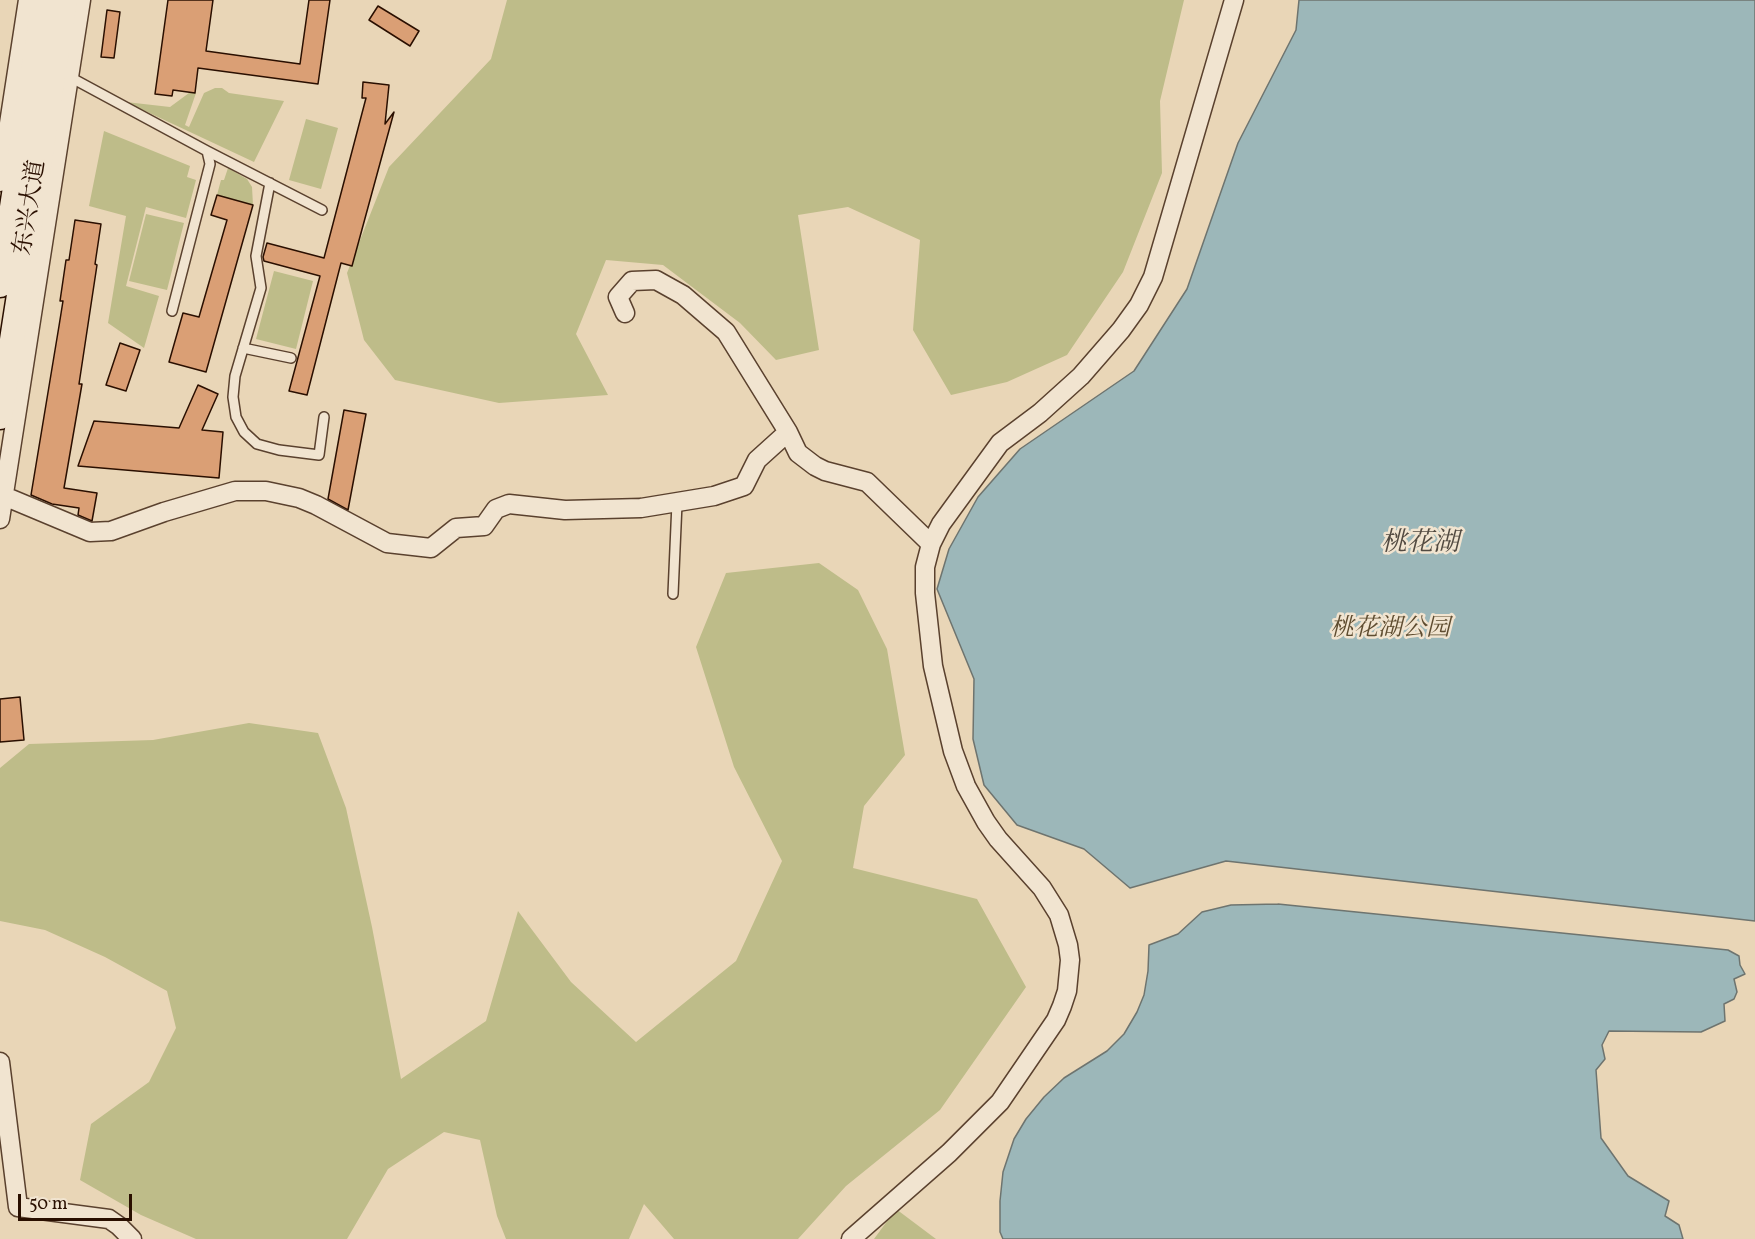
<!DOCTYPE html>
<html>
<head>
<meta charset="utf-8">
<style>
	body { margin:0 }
	#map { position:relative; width:1755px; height:1239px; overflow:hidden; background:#e9d6b7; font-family:Vollkorn,serif }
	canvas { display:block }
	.scale { position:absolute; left:18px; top:1194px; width:114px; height:27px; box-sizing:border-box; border:3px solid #2a0f00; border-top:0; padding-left:8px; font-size:18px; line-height:21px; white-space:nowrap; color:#2a0f00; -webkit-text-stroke:4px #f1e4d0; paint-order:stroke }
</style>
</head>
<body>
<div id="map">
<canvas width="1755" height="1239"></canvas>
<div class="scale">50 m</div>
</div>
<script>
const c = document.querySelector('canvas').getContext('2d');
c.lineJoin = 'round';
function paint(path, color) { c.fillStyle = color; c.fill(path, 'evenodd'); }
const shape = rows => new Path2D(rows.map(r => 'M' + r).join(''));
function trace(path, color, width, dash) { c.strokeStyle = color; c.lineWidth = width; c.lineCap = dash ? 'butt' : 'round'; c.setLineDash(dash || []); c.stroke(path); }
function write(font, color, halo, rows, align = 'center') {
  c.font = font + ' Vollkorn,"Noto Serif SC",serif'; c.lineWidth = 5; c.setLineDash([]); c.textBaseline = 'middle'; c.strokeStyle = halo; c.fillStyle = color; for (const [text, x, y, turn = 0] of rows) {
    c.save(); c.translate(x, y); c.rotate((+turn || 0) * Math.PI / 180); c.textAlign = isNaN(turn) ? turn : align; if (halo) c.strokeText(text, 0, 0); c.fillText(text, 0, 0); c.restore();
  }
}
paint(shape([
	[507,0,1184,0,1160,101,1162,173,1123,272,1067,355,1007,382,951,395,913,330,920,240,848,207,798,215,819,350,776,360,740,323,663,265,606,260,576,334,608,395,499,403,395,380,364,340,347,273,389,167,491,59],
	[215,88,222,88,229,93,284,101,254,162,126,102,170,107,189,93,196,93,185,125,189,127,204,93],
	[306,119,338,128,321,189,289,180],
	[104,131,190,166,187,177,196,180,186,218,146,207,126,286,159,296,144,348,108,323,126,216,89,206],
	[228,168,247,179,252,187,253,205,217,195,221,180,224,180],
	[146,214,184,223,167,290,129,281],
	[274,271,313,281,296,349,256,339],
	[819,563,858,590,887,649,905,755,864,806,853,868,977,899,1026,987,940,1110,846,1186,798,1239,674,1239,644,1204,629,1239,506,1239,497,1216,480,1140,444,1132,388,1169,347,1239,196,1239,141,1215,80,1180,91,1124,149,1082,176,1028,167,991,105,957,45,930,0,921,0,768,29,744,153,740,249,723,318,733,346,808,372,927,401,1079,486,1021,518,911,571,982,636,1042,736,961,782,861,734,767,696,647,726,573],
	[896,1209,936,1239,874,1239]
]), '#bebc89');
const water = shape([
	[1299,0,1755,0,1755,921,1226,861,1130,888,1084,849,1017,825,984,785,973,739,974,679,937,589,949,549,978,497,1020,449,1134,371,1187,289,1238,143,1296,30,1299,0],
	[1278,904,1728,950,1739,956,1740,965,1745,974,1734,979,1737,992,1734,999,1724,1004,1725,1021,1701,1032,1609,1031,1602,1045,1605,1059,1596,1070,1601,1138,1628,1176,1669,1201,1665,1216,1679,1225,1683,1239,1003,1239,1000,1232,1000,1201,1003,1172,1014,1139,1026,1119,1044,1097,1064,1078,1107,1051,1124,1034,1137,1012,1144,995,1148,971,1149,945,1178,934,1202,912,1231,905,1278,904]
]);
paint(water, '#9cb7b9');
trace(water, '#6e746f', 1.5);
const building = shape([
	[168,0,213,0,206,51,300,64,309,0,330,0,318,84,198,68,195,93,173,90,172,96,155,94,168,0],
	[378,6,419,31,410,46,369,20,378,6],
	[107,10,120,12,114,58,101,57,107,10],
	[363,82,389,85,385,124,394,112,352,266,341,263,307,395,289,391,320,276,264,261,263,257,267,243,324,258,366,98,362,98,363,82],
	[217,195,253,205,206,372,169,362,183,313,199,317,227,220,211,215,217,195],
	[75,220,101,224,95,264,97,265,79,384,82,384,64,488,97,493,92,521,78,515,79,508,52,504,31,495,59,326,63,301,60,301,66,260,69,260,75,220],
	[120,343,140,350,126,391,106,385,120,343],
	[198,385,218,394,202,430,223,432,219,478,78,466,94,421,179,428,198,385],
	[344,410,366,414,348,510,328,499,344,410],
	[20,697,24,740,0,742,0,699,20,697]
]);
paint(building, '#da9f75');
trace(building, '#2a0f00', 1.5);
const lane = shape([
	[68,76,207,151,322,210],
	[270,183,256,256,261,288,235,376,233,397,236,417,244,432,257,444,279,450,319,455,324,417],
	[172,311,210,164,207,151],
	[243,348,291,358],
	[673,594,677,503]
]);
const street = shape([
	[0,182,28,0],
	[625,313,618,297,632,281,656,280,683,295,726,332,788,432,798,453,815,466,825,471,867,482,931,544],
	[4,496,90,532,111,531,164,512,235,491,266,491,299,498,316,505,387,543,431,548,456,528,484,526,496,509,509,504,565,510,641,508,714,496,744,486,757,460,788,432],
	[0,519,81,0],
	[0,1062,18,1207,109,1219,119,1226,132,1239],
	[851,1239,949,1153,1000,1102,1056,1020,1062,1006,1067,991,1070,960,1068,945,1059,915,1042,888,998,839,986,822,966,786,953,751,933,666,925,593,925,567,931,544,941,524,1000,443,1040,413,1081,376,1121,330,1139,305,1153,277,1234,0]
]);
const secondary = shape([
	[0,285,44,0],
	[0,417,65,0]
]);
trace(lane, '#5a412e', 12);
trace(street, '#5a412e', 21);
trace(secondary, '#2a0f00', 27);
trace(lane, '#f1e4d0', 9);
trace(street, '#f1e4d0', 18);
trace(secondary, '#f1e4d0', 24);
write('24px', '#2a0f00', '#f1e4d0', [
	["东兴大道",32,208,-81]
]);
write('italic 24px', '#5e4c30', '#f1e4d0', [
	["桃花湖公园",1390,631]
]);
write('italic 26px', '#524a41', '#f1e4d0', [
	["桃花湖",1420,545]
]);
</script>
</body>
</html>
